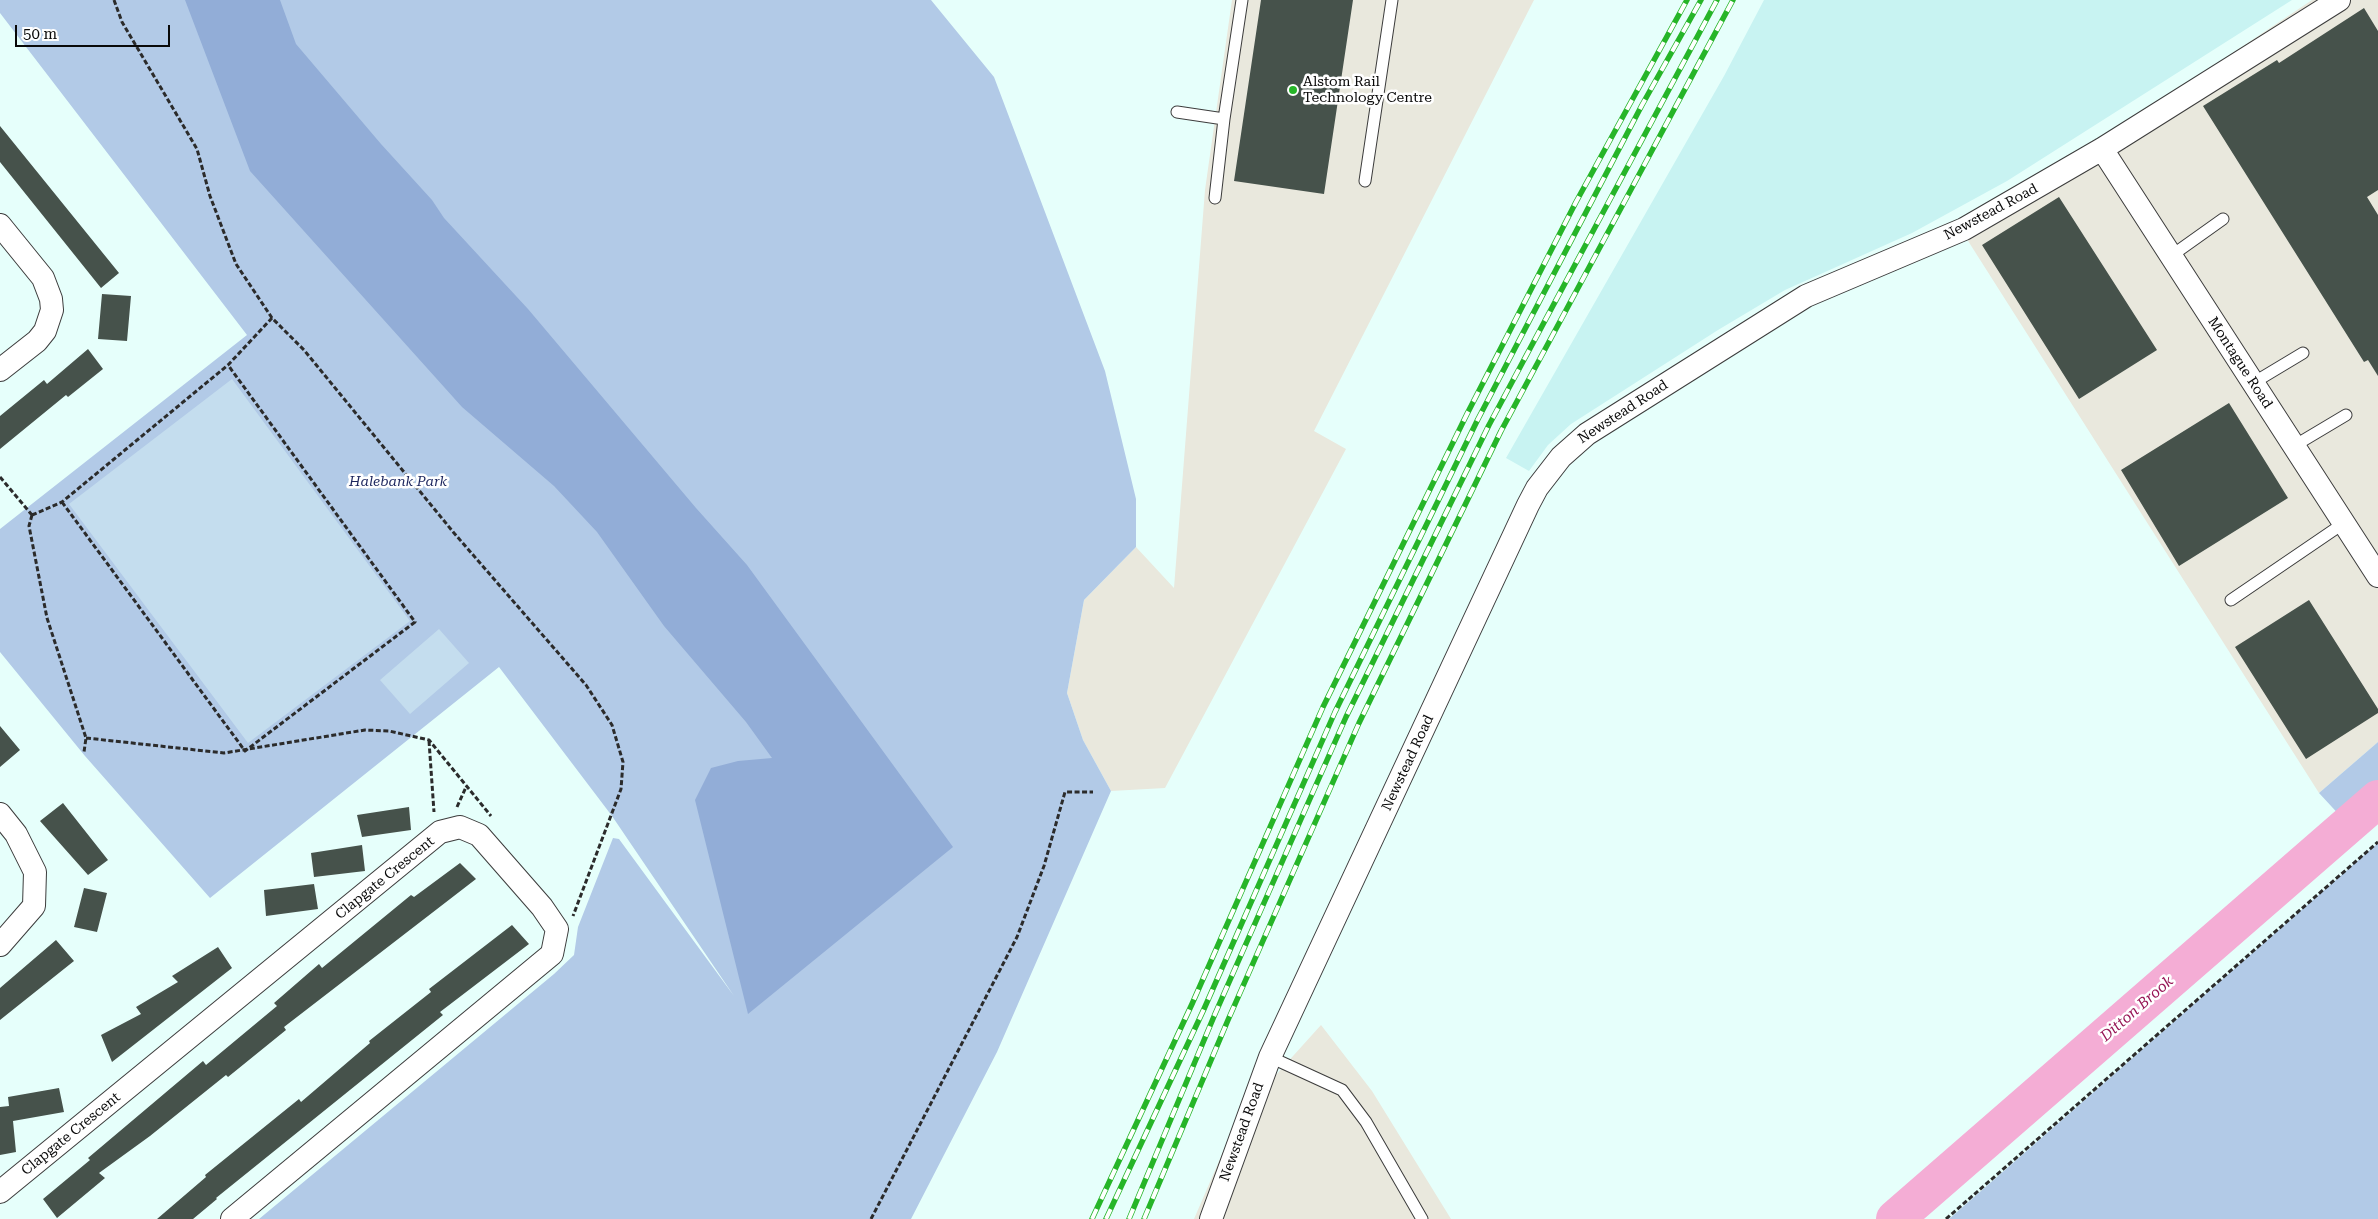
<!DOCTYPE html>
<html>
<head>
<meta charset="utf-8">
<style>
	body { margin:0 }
	#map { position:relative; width:2378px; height:1219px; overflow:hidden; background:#e6fffb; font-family:"Roboto Serif",serif }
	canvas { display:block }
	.scale { position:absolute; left:15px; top:25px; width:155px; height:22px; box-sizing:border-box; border:2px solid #090909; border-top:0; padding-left:6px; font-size:15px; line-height:18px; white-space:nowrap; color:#090909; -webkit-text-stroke:4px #fff; paint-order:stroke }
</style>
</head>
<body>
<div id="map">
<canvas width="2378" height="1219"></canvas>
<div class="scale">50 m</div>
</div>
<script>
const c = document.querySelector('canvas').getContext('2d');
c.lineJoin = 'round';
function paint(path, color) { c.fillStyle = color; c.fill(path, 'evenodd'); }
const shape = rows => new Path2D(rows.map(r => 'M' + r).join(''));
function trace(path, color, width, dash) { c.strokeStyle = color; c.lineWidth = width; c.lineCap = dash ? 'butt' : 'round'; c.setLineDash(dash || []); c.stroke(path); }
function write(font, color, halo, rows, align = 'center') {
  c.font = font + ' "Roboto Serif",serif'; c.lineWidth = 5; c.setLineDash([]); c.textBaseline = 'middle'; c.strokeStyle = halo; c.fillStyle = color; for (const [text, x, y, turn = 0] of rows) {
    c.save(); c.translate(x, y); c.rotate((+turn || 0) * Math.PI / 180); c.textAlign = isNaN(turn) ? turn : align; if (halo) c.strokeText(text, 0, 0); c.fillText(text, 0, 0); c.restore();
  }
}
paint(shape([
	[1232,0,1534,0,1314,431,1346,449,1165,788,1111,791,1083,740,1067,693,1084,600,1136,547,1174,588,1205,190],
	[2312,0,2378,0,2378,742,2319,793,1963,233],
	[1321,1025,1372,1091,1451,1219,1194,1219,1238,1117]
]), '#e9e8dd');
paint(shape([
	[1764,0,2292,0,2007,181,1912,233,1785,290,1718,330,1571,424,1548,445,1529,471,1506,458,1724,76]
]), '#c8f3f2');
paint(shape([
	[0,0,931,0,994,77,1105,371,1136,499,1136,547,1084,600,1067,693,1083,740,1111,791,997,1052,911,1219,259,1219,554,974,574,955,578,927,613,838,619,839,734,996,612,816,499,667,210,898,85,756,0,652,0,529,247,335,0,13],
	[2378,742,2378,791,2344,820,2319,793],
	[2378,843,2378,1219,1949,1219]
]), '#b2cae7');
paint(shape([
	[185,0,280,0,296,44,381,144,432,200,444,218,528,309,696,508,747,565,953,847,748,1014,695,800,711,768,738,761,772,758,746,722,664,626,597,532,554,486,462,407,250,171]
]), '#92add7');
paint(shape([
	[232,379,410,621,248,743,69,504],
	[439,629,469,663,410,714,380,680]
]), '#c4ddee');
trace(shape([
	[1895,1219,2378,799]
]), '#f4add5', 38);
paint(shape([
	[1261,0,1353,0,1324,194,1234,181],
	[2364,8,2378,31,2378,190,2367,197,2378,215,2378,376,2368,360,2364,362,2203,106,2277,60,2279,63],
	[0,126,119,273,101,288,0,162],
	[2059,197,2157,350,2079,399,1982,245],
	[102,294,131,296,127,341,98,339],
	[88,349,103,369,68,397,66,395,0,449,0,416,44,380,47,384],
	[2229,403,2288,498,2179,566,2121,470],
	[2309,600,2378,709,2378,713,2306,759,2235,647],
	[0,726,20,750,0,767],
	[63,803,108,860,88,875,40,821],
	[409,807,411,830,362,837,357,815],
	[362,845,365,871,314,877,311,853],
	[460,863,476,879,284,1027,286,1030,228,1077,226,1075,150,1136,99,1173,105,1178,57,1218,43,1199,90,1160,88,1158,203,1061,206,1065,277,1006,274,1003,319,964,322,968,411,895,414,897],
	[314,884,318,909,266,916,264,890],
	[84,888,107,893,97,932,74,927],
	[512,925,529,944,440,1012,443,1015,216,1198,217,1199,193,1219,157,1219,206,1177,205,1175,299,1099,301,1102,370,1043,369,1041,431,992,429,989],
	[56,940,74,961,0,1020,0,988],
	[218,947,232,968,112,1062,101,1035,141,1014,136,1007,178,982,172,976],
	[59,1088,64,1112,13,1121,16,1152,0,1155,0,1107,9,1106,8,1097]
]), '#46524b');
const service = shape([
	[1177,112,1224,119],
	[1365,181,1392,0],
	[1215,198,1224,119,1242,0],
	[2171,256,2223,219],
	[2253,383,2303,353],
	[2294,446,2346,415],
	[2231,600,2344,523],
	[1270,1057,1342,1090,1366,1122,1422,1219]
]);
const minor = shape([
	[2102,149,2378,576],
	[0,225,43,278,51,299,52,310,45,331,37,341,0,370],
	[0,814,16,834,35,872,34,906,0,945],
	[0,1192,440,832,460,827,479,835,542,907,557,929,552,954,232,1219],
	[1211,1219,1270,1057,1528,505,1537,488,1561,457,1587,434,1806,296,1964,229,2102,149,2339,0]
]);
trace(service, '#3c3c3c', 13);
trace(minor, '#3c3c3c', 24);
trace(shape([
	[114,0,122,22,197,149,210,196,236,264,272,318,304,350,454,533,586,685,612,725,623,762,621,789,573,916],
	[0,477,32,515],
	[62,502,245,751,415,622,228,365],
	[32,515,62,502,228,365,272,318],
	[32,515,29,526,47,618,86,738,84,752],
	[86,738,224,753,365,730,389,731,429,740,491,816],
	[429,741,434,812],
	[457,807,466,787],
	[871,1219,1017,937,1044,866,1065,792,1093,792],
	[1946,1219,2378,842]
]), '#2b2b2b', 3, [5, 2.5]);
trace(service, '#fff', 11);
trace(minor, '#fff', 22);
const rail = shape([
	[1092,1219,1192,1004,1323,707,1467,414,1576,202,1687,0],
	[1106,1219,1204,1009,1335,712,1478,419,1642,105,1701,0],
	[1129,1219,1215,1014,1346,717,1489,425,1717,0],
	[1144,1219,1228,1020,1359,723,1501,431,1733,0]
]);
trace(rail, '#26b528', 5.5);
trace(rail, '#fff', 4, [11]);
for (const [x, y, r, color] of [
	[1293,90,5,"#26b528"]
]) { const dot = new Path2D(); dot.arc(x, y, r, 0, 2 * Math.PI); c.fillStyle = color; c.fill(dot); trace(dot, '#fff', 2); }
write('14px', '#090909', '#fff', [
	["Alstom Rail",1303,82],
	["Technology Centre",1303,98]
], 'left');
write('14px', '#090909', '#fff', [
	["Newstead Road",1991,212,-28],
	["Montague Road",2240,363,57],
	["Newstead Road",1623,412,-33],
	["Newstead Road",1408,763,-65],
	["Clapgate Crescent",385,878,-39],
	["Newstead Road",1242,1132,-70],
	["Clapgate Crescent",71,1134,-39]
]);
write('italic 14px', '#1d265e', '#fff', [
	["Halebank Park",398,482]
]);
write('italic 15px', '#971757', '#fff', [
	["Ditton Brook",2137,1009,-41]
]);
</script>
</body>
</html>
